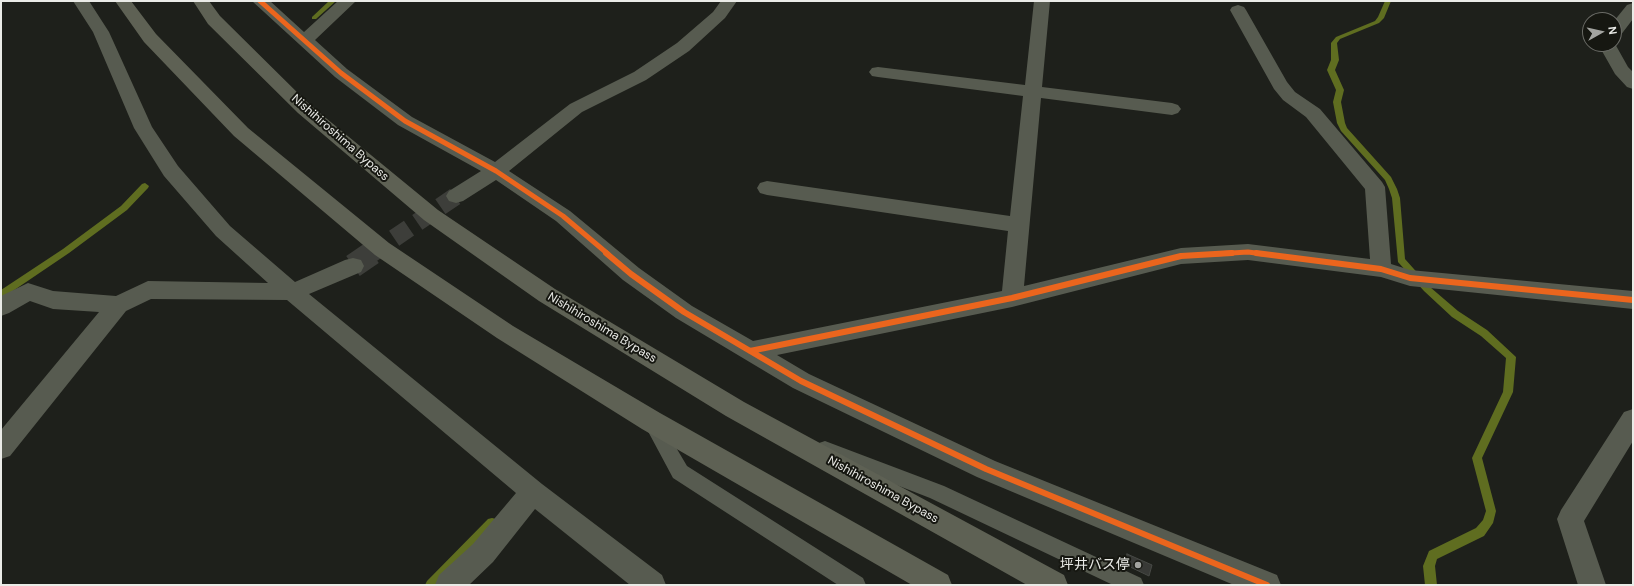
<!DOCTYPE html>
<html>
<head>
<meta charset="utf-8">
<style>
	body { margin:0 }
	#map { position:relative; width:1634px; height:586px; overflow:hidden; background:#1e201b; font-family:"DM Sans",sans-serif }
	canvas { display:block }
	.frame { position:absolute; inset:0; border:2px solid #eaebe7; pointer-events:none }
	.north { position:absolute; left:1582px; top:12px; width:40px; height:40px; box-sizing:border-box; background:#161711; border:1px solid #6b6c67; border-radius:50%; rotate:82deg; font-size:11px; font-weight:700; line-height:16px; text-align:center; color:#eaebe7 }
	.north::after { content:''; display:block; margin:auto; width:14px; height:18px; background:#a3a4a0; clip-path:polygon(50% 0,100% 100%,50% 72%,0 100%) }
</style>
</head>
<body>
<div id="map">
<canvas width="1634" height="586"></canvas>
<div class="frame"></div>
<div class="north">N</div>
</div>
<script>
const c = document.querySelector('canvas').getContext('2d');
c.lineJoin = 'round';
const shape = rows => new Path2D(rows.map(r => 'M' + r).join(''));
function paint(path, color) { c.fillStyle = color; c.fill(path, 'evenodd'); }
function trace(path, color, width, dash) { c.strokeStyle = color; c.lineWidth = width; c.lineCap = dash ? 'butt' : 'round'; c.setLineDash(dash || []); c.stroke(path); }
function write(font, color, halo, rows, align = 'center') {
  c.font = font + ' "DM Sans","Noto Sans JP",sans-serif'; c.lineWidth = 4; c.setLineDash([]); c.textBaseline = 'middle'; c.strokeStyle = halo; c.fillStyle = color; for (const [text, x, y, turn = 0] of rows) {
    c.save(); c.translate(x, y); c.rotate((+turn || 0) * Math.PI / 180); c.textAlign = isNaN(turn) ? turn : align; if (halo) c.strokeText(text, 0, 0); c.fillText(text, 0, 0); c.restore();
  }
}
paint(shape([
	[329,1,336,1,316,19,312,19,312,17,329,1],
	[1385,1,1391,1,1384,18,1379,23,1340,39,1337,43,1339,60,1335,70,1344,90,1341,102,1345,123,1347,128,1391,177,1397,189,1400,198,1405,259,1430,287,1458,311,1487,330,1516,357,1513,392,1482,458,1496,511,1493,523,1484,536,1437,559,1435,566,1437,585,1425,585,1423,566,1429,551,1476,528,1483,520,1486,511,1472,458,1503,392,1506,358,1481,336,1452,317,1424,291,1398,262,1392,198,1389,189,1385,180,1341,131,1337,123,1333,102,1336,90,1327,70,1331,60,1331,43,1336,37,1375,21,1378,17,1385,1],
	[145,183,149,186,148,188,127,210,69,253,1,299,1,290,63,249,121,206,142,184,145,183],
	[492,518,496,519,497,523,496,527,439,585,425,585,427,581,488,519,492,518]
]), '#5f6d20');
const building = shape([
	[1127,554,1152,565,1149,576,1124,564,1127,554]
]);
paint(building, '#383936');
trace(building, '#474945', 1);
trace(shape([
	[371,254,456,196]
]), '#3d3e3a', 18, [18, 10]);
trace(shape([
	[353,266,372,253]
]), '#3d3e3a', 24, [24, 12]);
paint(shape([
	[652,414,658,417,687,466,863,578,866,585,838,585,673,478,643,422,646,417,652,414],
	[825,441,944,486,1141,578,1144,585,1113,585,930,498,819,455,816,449,819,443,825,441]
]), '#575b50');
paint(shape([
	[73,1,89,1,109,32,152,127,178,166,230,226,295,282,345,260,353,258,361,260,364,266,361,272,309,294,542,484,662,575,666,585,630,585,535,509,493,562,469,585,435,585,439,575,473,544,516,493,287,300,151,299,126,311,10,456,1,459,1,430,99,312,53,309,30,301,9,313,1,316,1,296,28,283,53,291,116,296,148,281,268,283,216,236,164,176,134,128,93,32,73,1],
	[252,1,270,1,304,32,338,1,356,1,315,40,347,69,412,117,495,162,570,104,634,72,677,43,713,12,721,1,737,1,725,18,689,51,646,80,582,112,509,171,570,211,639,268,692,306,753,341,1002,291,1008,231,767,195,760,193,757,188,760,183,767,181,1010,216,1023,96,878,77,872,76,869,72,872,68,878,67,1025,85,1034,1,1050,1,1042,87,1172,103,1178,105,1181,109,1178,113,1172,115,1041,98,1024,286,1181,248,1248,244,1370,259,1365,189,1306,117,1283,100,1274,89,1230,10,1232,7,1238,5,1244,7,1246,10,1287,82,1295,92,1320,109,1382,182,1385,187,1391,264,1410,270,1633,291,1633,309,1410,286,1381,277,1248,260,1181,264,1012,307,777,355,809,374,995,461,1277,575,1281,585,1234,585,977,477,793,388,676,318,623,280,556,221,496,180,463,201,456,203,449,201,446,196,449,191,481,171,398,125,335,77,252,1],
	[1633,3,1633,19,1620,36,1614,37,1614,21,1627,5,1633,3],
	[1614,42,1628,67,1633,72,1633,89,1627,87,1615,74,1598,44,1614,44,1614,42],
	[1633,409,1633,441,1584,521,1606,585,1578,585,1557,519,1561,510,1624,412,1633,409]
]), '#575b50');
paint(shape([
	[115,1,131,1,156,34,248,128,389,243,513,326,660,413,948,575,952,585,912,585,642,429,497,338,375,255,234,136,144,42,115,1],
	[193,1,209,1,220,16,310,105,438,210,555,289,744,402,1064,575,1068,585,1027,585,726,416,539,301,424,220,298,113,208,24,193,1]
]), '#5e6154');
trace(shape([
	[260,1,341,73,405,121,496,171,563,216,608,254],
	[1215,254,1248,252,1263,254]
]), '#eb651d', 5);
trace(shape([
	[606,253,631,274,684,312,801,381,986,469,1267,585],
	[1256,253,1381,269,1410,278,1633,300],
	[750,351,1012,298,1181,256,1232,253]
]), '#eb651d', 6);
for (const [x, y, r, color] of [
	[1138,565,4,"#a3a4a0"]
]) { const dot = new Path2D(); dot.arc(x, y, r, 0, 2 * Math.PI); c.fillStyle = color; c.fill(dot); trace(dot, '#161711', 1.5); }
write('12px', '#eaebe7', '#161711', [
	["Nishihiroshima Bypass",340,138,41],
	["Nishihiroshima Bypass",602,328,31],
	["Nishihiroshima Bypass",883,490,29]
]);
write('14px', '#eaebe7', '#161711', [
	["坪井バス停",1130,565]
], 'right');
</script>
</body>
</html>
